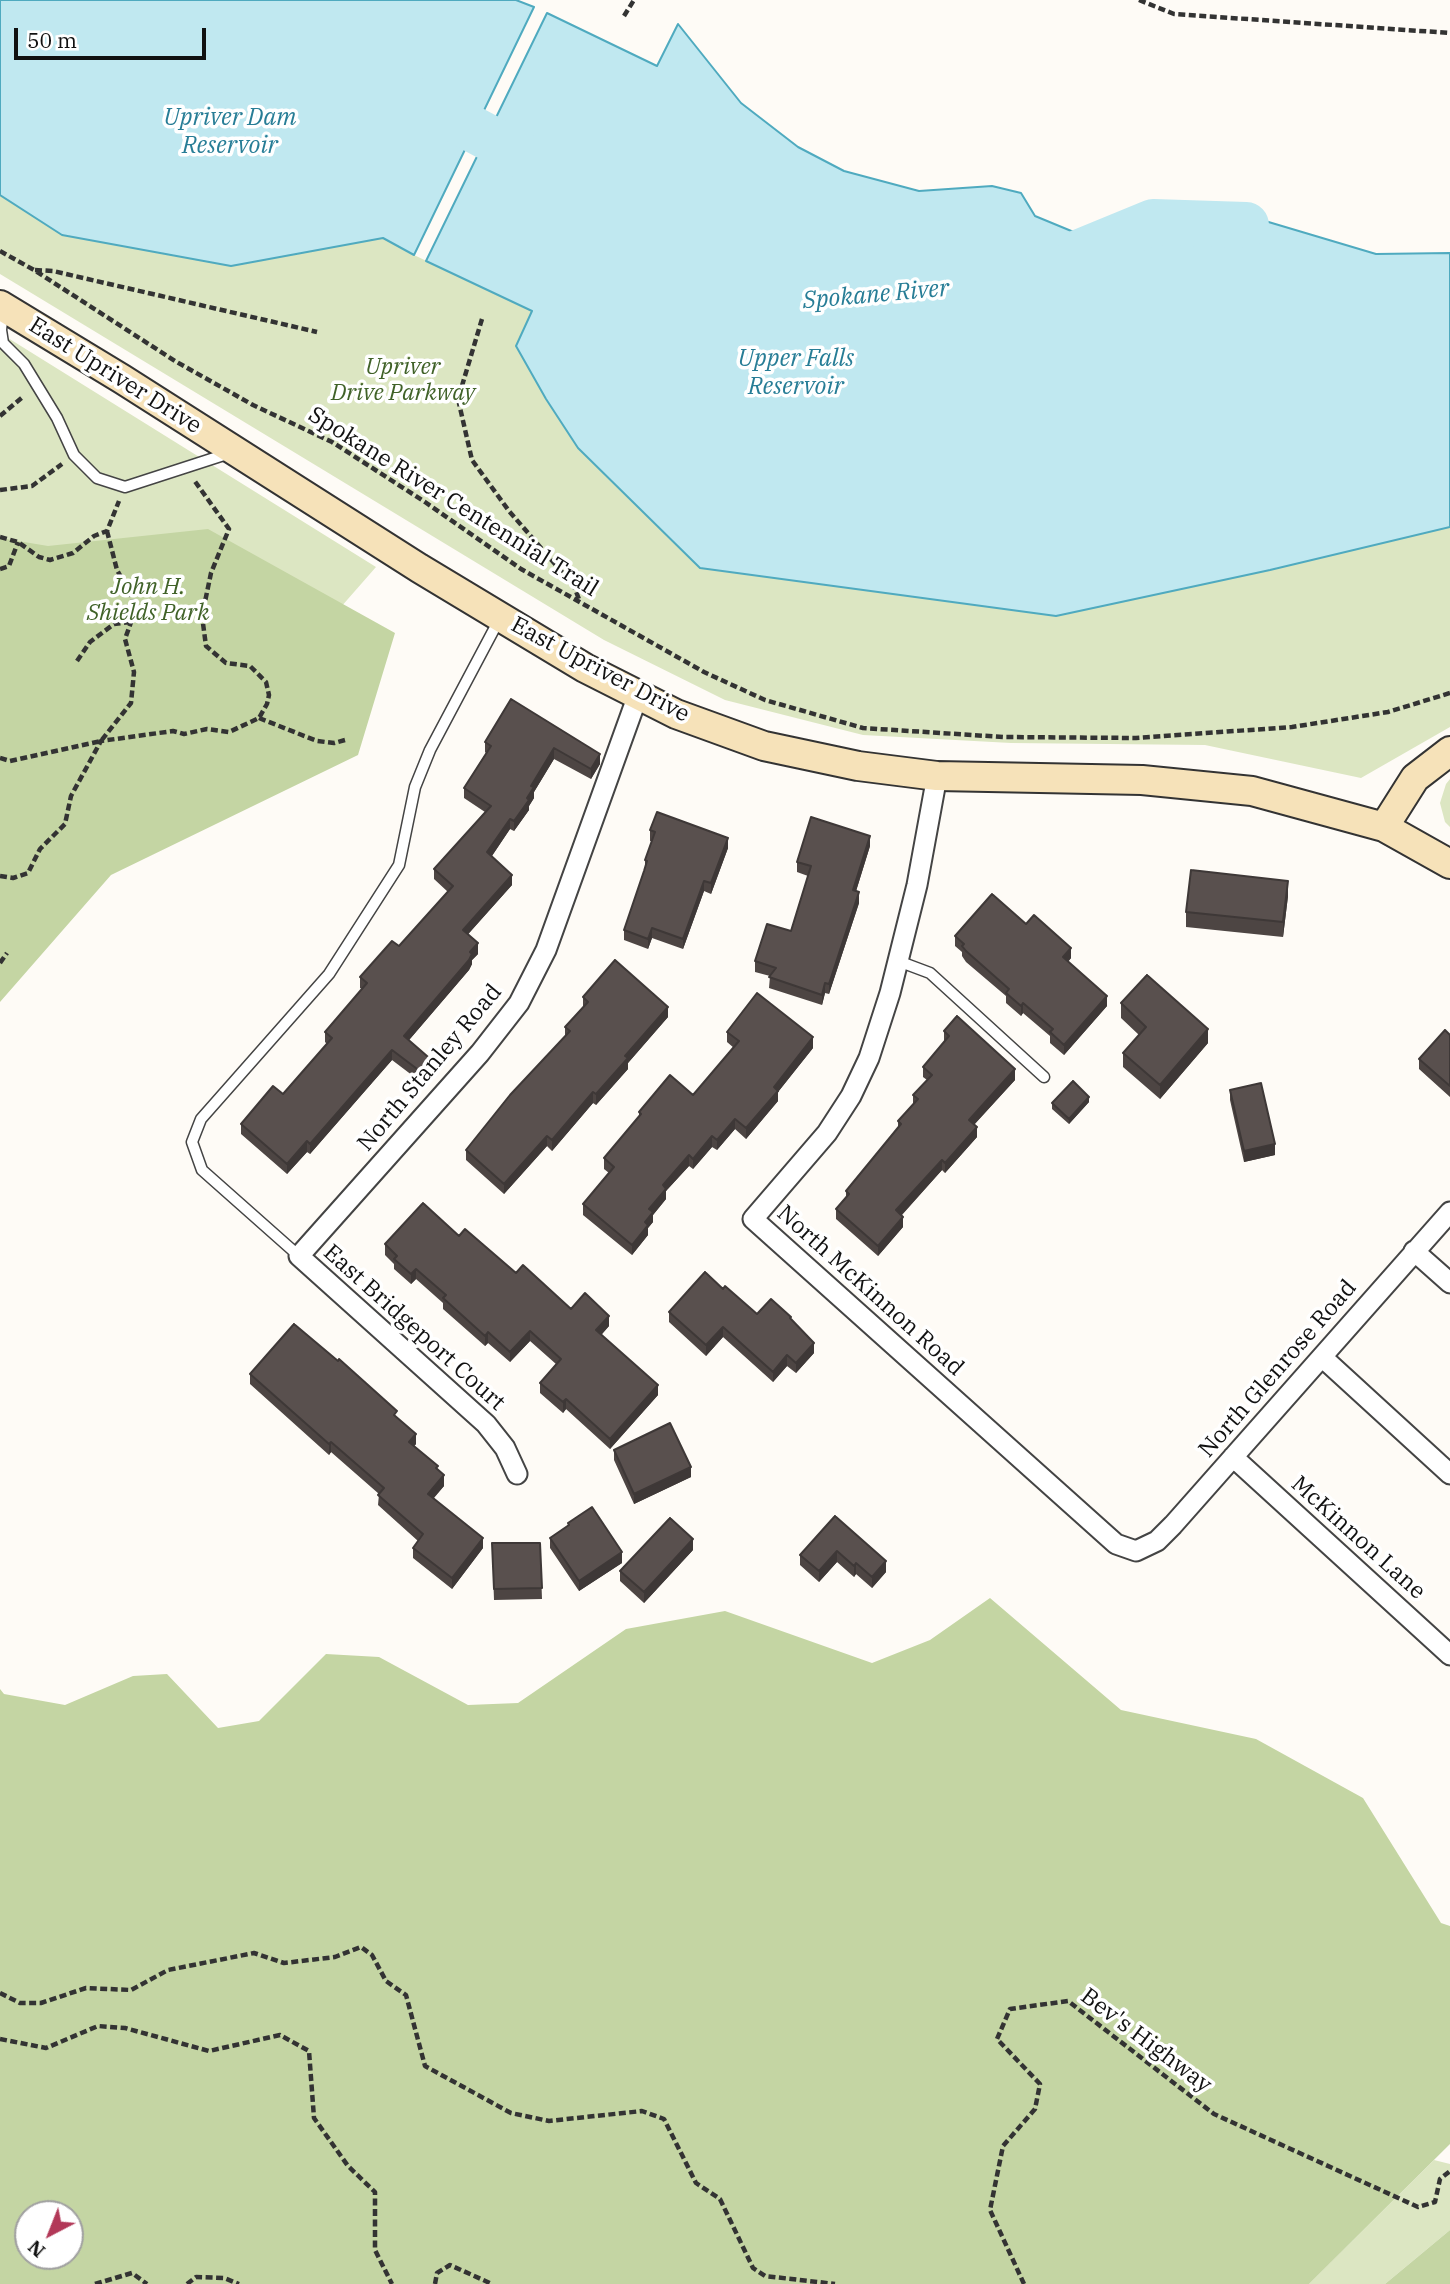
<!DOCTYPE html>
<html>
<head>
<meta charset="utf-8">
<style>
	body { margin:0 }
	#map { position:relative; width:1450px; height:2284px; overflow:hidden; background:#fefbf6; font-family:"IBM Plex Serif",serif }
	canvas { display:block }
	.north { position:absolute; left:14px; top:2200px; width:70px; height:70px; box-sizing:border-box; background:#fff; border:2px solid #a0a0a0; border-radius:50%; rotate:222deg; font-size:19px; font-weight:700; line-height:28px; text-align:center; color:#111 }
	.north::after { content:''; display:block; margin:auto; width:24px; height:32px; background:#b23858; clip-path:polygon(50% 0,100% 100%,50% 72%,0 100%) }
	.scale { position:absolute; left:14px; top:28px; width:192px; height:32px; box-sizing:border-box; border:4px solid #111; border-top:0; padding-left:9px; font-size:21px; line-height:24px; white-space:nowrap; color:#111; -webkit-text-stroke:5px #fff; paint-order:stroke }
</style>
</head>
<body>
<div id="map">
<canvas width="1450" height="2284"></canvas>
<div class="north">N</div>
<div class="scale">50 m</div>
</div>
<script>
const c = document.querySelector('canvas').getContext('2d');
c.lineJoin = 'round';
function paint(path, color) { c.fillStyle = color; c.fill(path, 'evenodd'); }
const shape = rows => new Path2D(rows.map(r => 'M' + r).join(''));
function trace(path, color, width, dash) { c.strokeStyle = color; c.lineWidth = width; c.lineCap = dash ? 'butt' : 'round'; c.setLineDash(dash || []); c.stroke(path); }
function write(font, color, halo, rows, align = 'center') {
  c.font = font + ' "IBM Plex Serif",serif'; c.lineWidth = 7; c.setLineDash([]); c.textBaseline = 'middle'; c.strokeStyle = halo; c.fillStyle = color; for (const [text, x, y, turn = 0] of rows) {
    c.save(); c.translate(x, y); c.rotate((+turn || 0) * Math.PI / 180); c.textAlign = isNaN(turn) ? turn : align; if (halo) c.strokeText(text, 0, 0); c.fillText(text, 0, 0); c.restore();
  }
}
paint(shape([
	[0,195,62,235,383,238,414,255,533,312,517,346,1270,570,1450,527,1450,727,1361,778,1205,745,1011,743,863,735,725,700,604,640,0,274],
	[0,333,376,567,0,996],
	[1450,779,1450,827,1445,822,1440,803,1446,784],
	[1434,2160,1450,2164,1450,2230,1385,2284,1309,2284]
]), '#dce6c2');
paint(shape([
	[208,529,395,633,358,755,111,875,0,1002,0,538,48,546],
	[990,1598,1121,1710,1256,1739,1363,1798,1441,1923,1450,1926,1450,2144,1309,2284,0,2284,0,1689,4,1694,65,1705,133,1676,167,1674,218,1728,259,1721,326,1654,379,1657,468,1705,518,1703,626,1629,725,1611,872,1663,930,1640],
	[28,2214,70,2214,70,2256,28,2256],
	[1450,2230,1450,2284,1385,2284]
]), '#c4d5a3');
const water = shape([
	[0,0,516,0,534,7,414,255,383,238,231,266,62,235,0,195,0,0],
	[547,13,657,66,678,24,741,103,798,147,844,171,919,191,992,186,1021,193,1035,216,1081,235,1245,215,1376,254,1450,253,1450,527,1270,570,1056,616,700,568,578,448,546,399,516,346,532,311,426,261,547,13]
]);
paint(water, '#c0e8f0');
trace(water, '#4faabf', 2);
trace(shape([
	[420,101,542,166],
	[1080,252,1153,222,1246,225]
]), '#c0e8f0', 46);
const lane = shape([
	[3,312,1,330,3,343,24,364,57,418,74,455,97,478,125,487,230,453],
	[898,961,930,973,1044,1077],
	[299,1256,202,1170,192,1142,201,1119,329,974,399,865,415,787,430,750,500,618]
]);
const street = shape([
	[937,776,917,885,890,993,869,1058,851,1096,827,1133,753,1219,1116,1544,1136,1551,1157,1541,1173,1525,1450,1212],
	[1414,1251,1450,1283],
	[1322,1357,1450,1474],
	[1233,1457,1450,1655],
	[517,1474,505,1448,486,1424,299,1256,480,1053,519,1003,546,950,638,695]
]);
const secondary = shape([
	[0,305,122,379,419,568,585,668,676,714,764,746,858,766,937,776,1142,780,1252,791,1384,827,1450,864],
	[1384,827,1415,778,1450,751]
]);
trace(lane, '#444', 13);
trace(street, '#444', 23);
trace(secondary, '#333', 32);
trace(shape([
	[1139,0,1174,14,1450,33],
	[624,16,634,0],
	[0,251,34,270,175,361,253,405,332,442,425,502,521,569,704,672,765,700,863,728,1003,737,1136,738,1292,727,1388,712,1450,693],
	[35,270,53,271,317,332],
	[482,319,458,399,472,460,509,511,574,586,580,602],
	[0,416,24,396],
	[0,490,32,486,62,464],
	[0,537,18,542,39,557,50,560,73,553,94,536,107,531,119,501],
	[0,569,9,566,18,542],
	[77,661,90,642,114,624,130,622],
	[259,718,317,741,334,743,345,740],
	[0,758,10,761,101,741,131,703,134,672,125,639,135,611,132,597,117,570,107,531],
	[0,876,13,878,28,873,40,849,65,824,71,796,101,741,173,731,184,734,207,729,229,732,259,718,267,704,269,695,266,682,250,666,226,663,206,646,202,616,211,573,229,529,194,480],
	[0,963,7,953],
	[0,1993,20,2003,41,2003,86,1988,131,1990,168,1970,254,1953,284,1963,335,1957,361,1947,372,1955,386,1981,406,1995,425,2066,511,2113,549,2121,642,2111,664,2119,696,2183,720,2199,753,2268,765,2276,835,2284],
	[0,2039,46,2048,98,2026,125,2028,209,2051,280,2035,309,2051,314,2118,348,2166,375,2192,375,2250,392,2284],
	[95,2284,132,2273,147,2284],
	[187,2284,196,2277,224,2278,239,2284],
	[435,2284,437,2273,450,2265,492,2284],
	[1024,2284,990,2210,1003,2146,1035,2109,1040,2084,997,2039,1010,2009,1068,2001,1214,2114,1418,2207,1435,2202,1440,2179,1450,2171]
]), '#333', 4.5, [7, 3.5]);
trace(lane, '#fff', 10);
trace(street, '#fff', 19);
trace(secondary, '#f6e2b9', 28);
paint(shape([
	[511,699,600,764,591,779,554,759,534,792,534,798,529,806,529,810,514,831,510,829,492,856,512,885,468,934,478,954,472,960,472,964,469,970,409,1040,435,1073,425,1085,392,1060,310,1154,307,1152,287,1174,241,1134,241,1124,283,1094,327,1044,325,1042,325,1032,362,989,360,988,360,977,399,946,448,892,434,879,434,869,485,812,464,798,464,788,486,753,485,752,485,742],
	[650,830,728,848,711,894,704,891,683,949,652,938,648,949,624,940,624,930,645,869,645,860,652,841,650,841],
	[870,846,856,891,859,903,829,994,825,993,822,1005,769,988,770,976,755,972,755,961,791,931,808,876,797,872,797,862],
	[1288,896,1283,937,1186,927,1186,912],
	[1026,924,1071,958,1068,962,1107,1006,1064,1055,1050,1043,1050,1036,1023,1013,1021,1016,1006,1003,1006,996,966,962,962,956,962,952,955,946,955,936],
	[583,997,668,1017,628,1063,628,1069,596,1105,593,1103,552,1151,547,1146,504,1194,466,1160,466,1150,565,1036,565,1027,583,1007],
	[1121,1003,1208,1043,1160,1099,1123,1067,1123,1053,1139,1035,1121,1018],
	[944,1031,1015,1080,974,1125,977,1137,945,1173,942,1170,902,1215,903,1227,878,1256,836,1219,836,1209,846,1197,846,1191,898,1128,898,1121,913,1104,913,1095,927,1080,923,1077,923,1067,944,1042],
	[727,1032,813,1048,778,1092,778,1101,746,1139,735,1129,717,1150,712,1147,693,1169,689,1166,666,1191,666,1199,653,1215,653,1222,648,1228,648,1235,632,1255,583,1215,583,1204,609,1173,604,1169,604,1158,639,1117,639,1112,693,1095,734,1048,727,1042],
	[1450,1035,1450,1097,1419,1069,1419,1059],
	[1230,1090,1275,1155,1244,1162,1230,1100],
	[1089,1102,1069,1124,1052,1109,1052,1103],
	[459,1236,571,1309,609,1326,601,1335,658,1395,610,1449,566,1409,563,1413,540,1393,540,1383,556,1364,530,1341,510,1362,488,1343,485,1346,443,1309,443,1303,416,1279,411,1284,394,1269,394,1264,385,1255,385,1244],
	[723,1289,757,1314,791,1320,814,1353,796,1373,787,1366,773,1382,723,1337,706,1356,669,1322,669,1312],
	[250,1374,397,1418,416,1444,414,1446,438,1469,444,1486,434,1498,483,1548,452,1589,413,1558,413,1548,418,1541,378,1505,379,1494,331,1452,329,1455,250,1384],
	[614,1450,691,1477,634,1504,614,1460],
	[835,1516,886,1572,872,1588,856,1574,854,1577,837,1562,819,1582,800,1565,800,1555],
	[568,1523,622,1563,579,1591,550,1548,550,1538,568,1526],
	[492,1543,540,1543,542,1599,494,1600],
	[693,1550,644,1603,620,1581,620,1571]
]), '#4d4543');
paint(shape([
	[554,748,554,759,534,792,534,798,529,806,529,810,514,831,514,821,527,798,531,786],
	[600,754,600,764,591,779,591,769],
	[510,819,510,829,487,863,487,852],
	[870,836,870,846,853,901,853,890],
	[728,838,728,848,711,894,711,883],
	[512,875,512,885,463,940,463,930],
	[704,881,704,891,683,949,683,939],
	[1288,881,1288,896,1283,937,1283,922],
	[859,892,859,903,829,994,829,984],
	[652,928,652,938,648,949,648,939],
	[478,943,478,954,472,960,472,964,469,970,404,1046,404,1036],
	[1071,948,1071,958,1063,967,1063,957],
	[825,983,825,993,822,1005,822,995],
	[1107,996,1107,1006,1064,1055,1064,1045],
	[1023,1003,1023,1013,1021,1016,1021,1006],
	[668,1007,668,1017,628,1063,628,1069,596,1105,596,1094,625,1056],
	[1208,1029,1208,1043,1160,1099,1160,1085],
	[813,1037,813,1048,778,1092,778,1101,746,1139,746,1128,774,1087],
	[392,1050,392,1060,310,1154,310,1144],
	[435,1063,435,1073,425,1085,425,1075],
	[1015,1069,1015,1080,969,1130,969,1120],
	[593,1092,593,1103,552,1151,552,1140],
	[1089,1097,1089,1102,1069,1124,1069,1119],
	[735,1119,735,1129,717,1150,717,1140],
	[977,1127,977,1137,945,1173,945,1163],
	[547,1136,547,1146,504,1194,504,1184],
	[712,1136,712,1147,693,1169,693,1159],
	[307,1141,307,1152,287,1174,287,1164],
	[1275,1144,1275,1155,1244,1162,1244,1151],
	[689,1155,689,1166,666,1191,666,1199,653,1215,653,1222,648,1228,648,1235,632,1255,632,1245,645,1222,649,1209,663,1185],
	[942,1160,942,1170,896,1221,896,1210],
	[903,1217,903,1227,878,1256,878,1246],
	[416,1269,416,1279,411,1284,411,1274],
	[609,1316,609,1326,596,1341,596,1330],
	[723,1327,723,1337,706,1356,706,1345],
	[530,1331,530,1341,510,1362,510,1352],
	[488,1332,488,1343,485,1346,485,1336],
	[814,1343,814,1353,796,1373,796,1363],
	[787,1355,787,1366,773,1382,773,1372],
	[658,1385,658,1395,610,1449,610,1439],
	[566,1399,566,1409,563,1413,563,1402],
	[416,1434,416,1444,409,1452,409,1442],
	[331,1442,331,1452,329,1455,329,1444],
	[691,1467,691,1477,634,1504,634,1494],
	[444,1475,444,1486,428,1504,428,1494],
	[483,1538,483,1548,452,1589,452,1578],
	[693,1539,693,1550,644,1603,644,1592],
	[837,1551,837,1562,819,1582,819,1571],
	[622,1552,622,1563,579,1591,579,1581],
	[886,1561,886,1572,872,1588,872,1577],
	[856,1563,856,1574,854,1577,854,1566]
]), '#3e3837');
const building = shape([
	[511,699,600,754,591,769,554,748,531,786,534,787,527,798,529,800,514,821,510,819,487,852,512,875,463,930,478,943,470,952,472,954,469,960,404,1036,435,1063,425,1075,392,1050,310,1144,307,1141,287,1164,241,1124,273,1086,283,1094,332,1038,325,1032,367,983,360,977,392,941,399,946,453,886,434,869,491,806,464,788,491,746,485,742,511,699],
	[657,812,728,838,711,883,704,881,683,939,652,928,648,939,624,930,644,871,647,861,645,860,655,832,650,830,657,812],
	[811,817,870,836,853,890,859,892,829,984,825,983,822,995,769,977,776,968,755,961,767,924,791,931,811,866,797,862,811,817],
	[1191,870,1288,881,1283,922,1186,912,1191,870],
	[992,894,1026,924,1034,915,1071,948,1063,957,1107,996,1064,1045,1050,1032,1053,1029,1023,1003,1021,1006,1006,993,1009,989,966,951,962,946,964,944,955,936,992,894],
	[615,960,668,1007,625,1056,628,1058,596,1094,593,1092,552,1140,547,1136,504,1184,466,1150,510,1095,570,1031,565,1027,588,1002,583,997,615,960],
	[1147,975,1208,1029,1160,1085,1123,1053,1146,1027,1121,1003,1147,975],
	[757,993,813,1037,774,1087,778,1091,746,1128,735,1119,717,1140,712,1136,693,1159,689,1155,663,1185,666,1189,649,1209,653,1212,645,1222,648,1225,632,1245,583,1204,614,1167,604,1158,641,1114,639,1112,670,1075,693,1095,739,1041,727,1032,757,993],
	[957,1016,1015,1069,969,1120,977,1127,945,1163,942,1160,896,1210,903,1217,878,1246,836,1209,849,1194,846,1191,901,1124,898,1121,918,1099,913,1095,932,1075,923,1067,949,1036,944,1031,957,1016],
	[1445,1030,1450,1035,1450,1086,1419,1059,1445,1030],
	[1073,1081,1089,1097,1069,1119,1052,1103,1073,1081],
	[1261,1083,1275,1144,1244,1151,1230,1090,1261,1083],
	[423,1203,459,1236,465,1229,516,1273,523,1265,571,1309,585,1293,609,1316,596,1330,658,1385,610,1439,566,1399,563,1402,540,1383,561,1359,530,1331,510,1352,488,1332,485,1336,443,1298,446,1295,416,1269,411,1274,394,1259,397,1256,385,1244,423,1203],
	[705,1272,723,1289,725,1286,757,1314,771,1299,791,1317,790,1318,814,1343,796,1363,787,1355,773,1372,723,1327,706,1345,669,1312,705,1272],
	[294,1324,338,1361,339,1359,397,1411,394,1415,416,1434,409,1442,438,1466,436,1468,444,1475,428,1494,483,1538,452,1578,413,1548,423,1534,378,1495,384,1488,331,1442,329,1444,250,1374,294,1324],
	[670,1423,691,1467,634,1494,614,1450,670,1423],
	[592,1507,622,1552,579,1581,550,1538,569,1525,568,1523,592,1507],
	[835,1516,886,1561,872,1577,856,1563,854,1566,837,1551,819,1571,800,1555,835,1516],
	[670,1518,693,1539,644,1592,620,1571,670,1518],
	[492,1543,540,1543,542,1588,494,1589,492,1543]
]);
paint(building, '#59504e');
trace(building, '#3e3837', 2);
write('italic 23px', '#406228', '#fff', [
	["Upriver",403,367],
	["Drive Parkway",403,393],
	["John H.",148,587],
	["Shields Park",148,613]
]);
write('23px', '#111', '#fff', [
	["East Upriver Drive",115,376,32],
	["Spokane River Centennial Trail",453,502,32],
	["East Upriver Drive",600,670,28],
	["North Stanley Road",430,1068,-50],
	["North McKinnon Road",870,1291,42],
	["East Bridgeport Court",414,1328,42],
	["North Glenrose Road",1278,1369,-49],
	["McKinnon Lane",1358,1538,42],
	["Bev's Highway",1146,2041,37]
]);
write('italic 24px', '#277d96', '#fff', [
	["Upriver Dam",230,118],
	["Reservoir",230,146],
	["Spokane River",876,295,-5],
	["Upper Falls",796,359],
	["Reservoir",796,387]
]);
</script>
</body>
</html>
